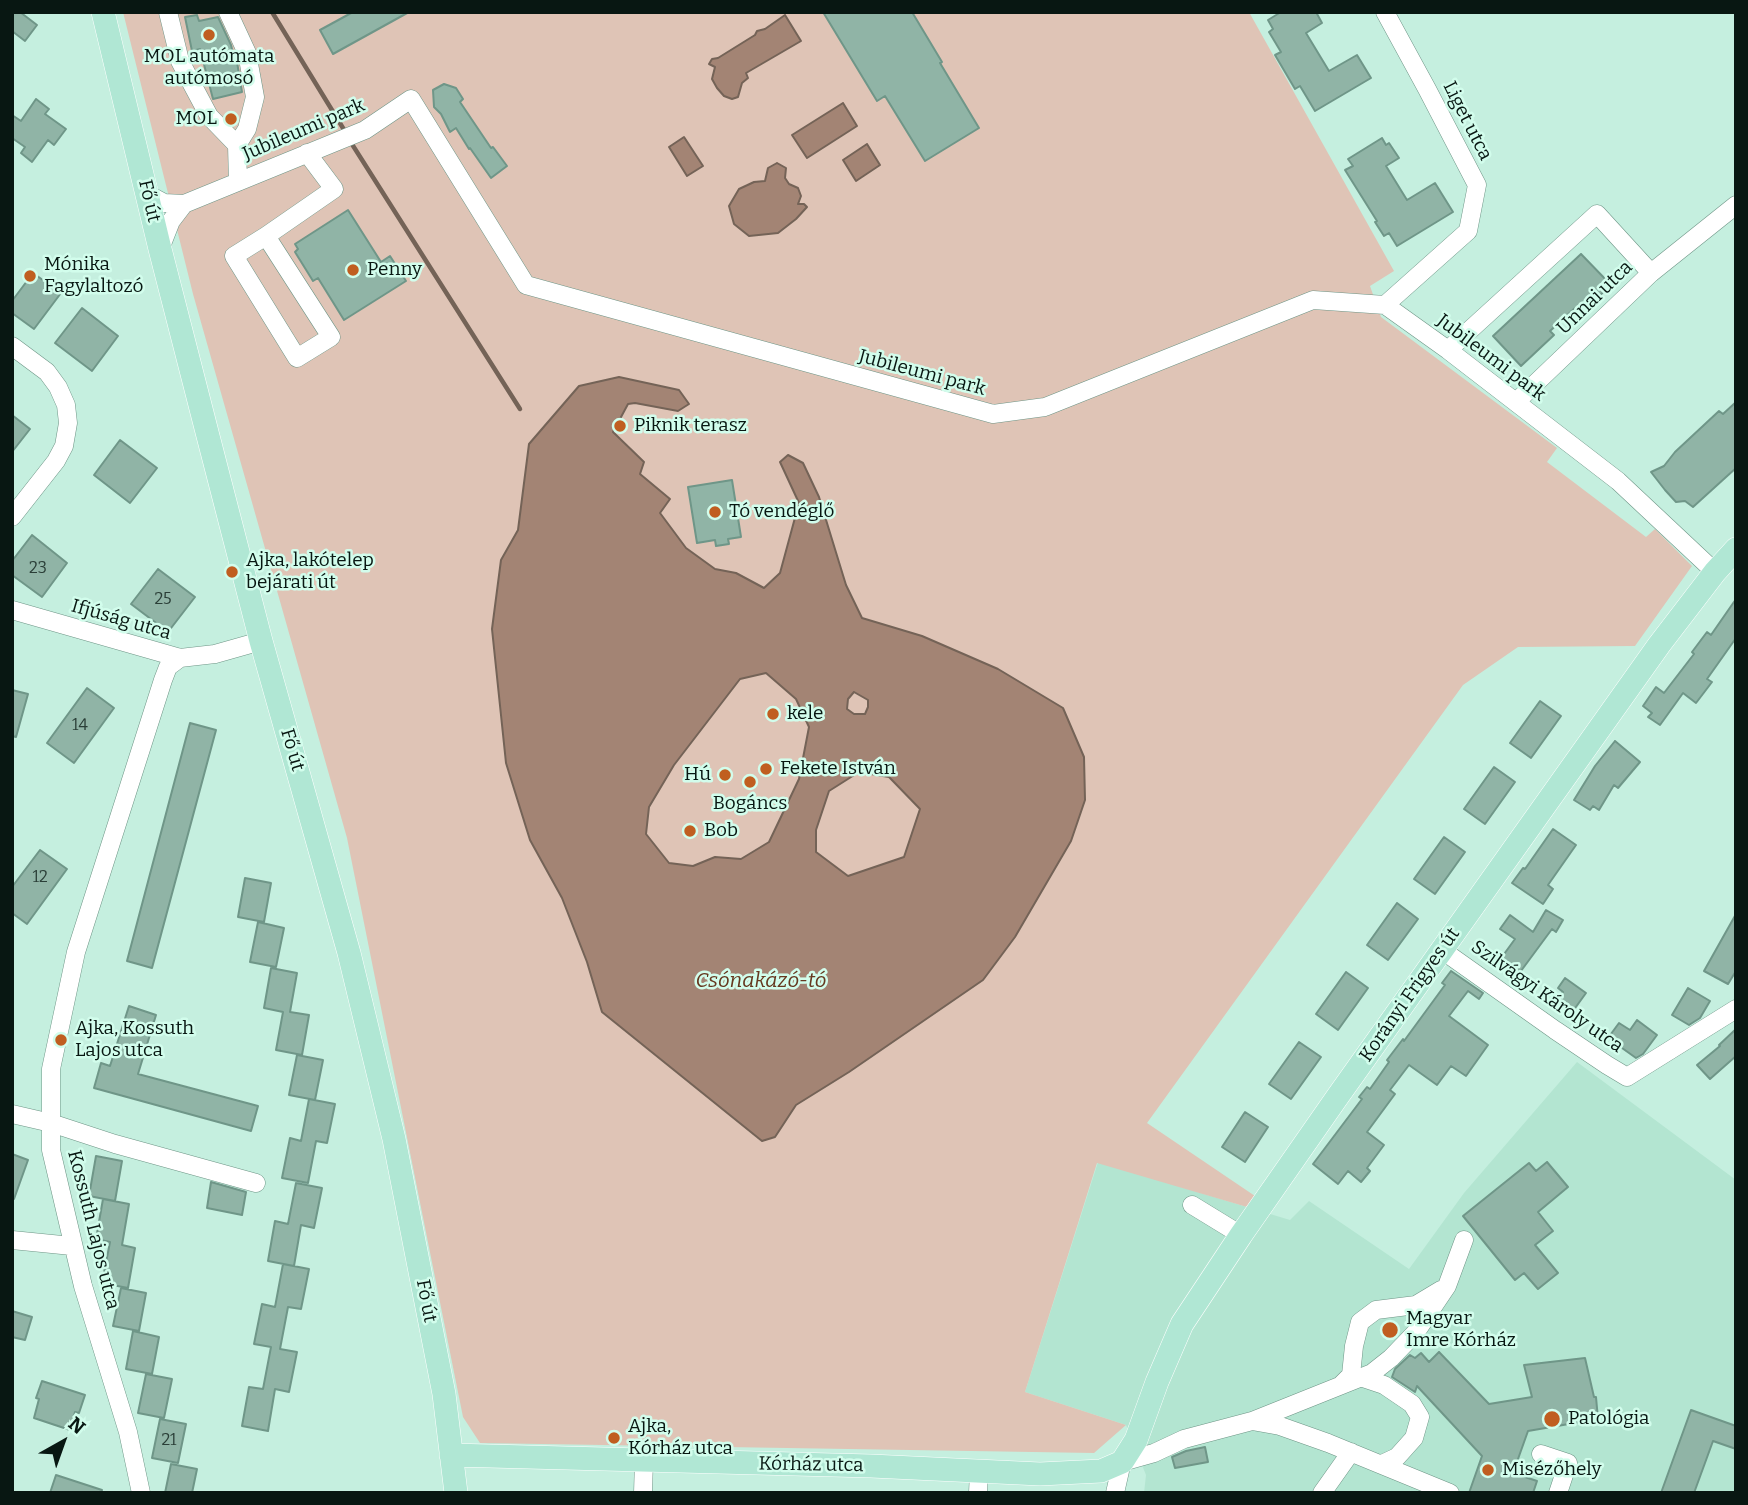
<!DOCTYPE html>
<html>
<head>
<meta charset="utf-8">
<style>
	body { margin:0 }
	#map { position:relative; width:1748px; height:1505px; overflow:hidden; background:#c5efdf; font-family:Bitter,serif }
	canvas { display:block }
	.frame { position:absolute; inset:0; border:14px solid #081712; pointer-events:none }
	.north { position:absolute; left:28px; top:1407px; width:70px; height:70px; -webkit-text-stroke:5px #d2fdec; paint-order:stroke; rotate:40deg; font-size:19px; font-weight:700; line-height:28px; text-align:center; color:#081712 }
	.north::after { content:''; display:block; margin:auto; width:24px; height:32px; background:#081712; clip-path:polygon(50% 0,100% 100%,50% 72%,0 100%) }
</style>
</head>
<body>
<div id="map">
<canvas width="1748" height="1505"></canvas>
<div class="frame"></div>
<div class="north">N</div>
</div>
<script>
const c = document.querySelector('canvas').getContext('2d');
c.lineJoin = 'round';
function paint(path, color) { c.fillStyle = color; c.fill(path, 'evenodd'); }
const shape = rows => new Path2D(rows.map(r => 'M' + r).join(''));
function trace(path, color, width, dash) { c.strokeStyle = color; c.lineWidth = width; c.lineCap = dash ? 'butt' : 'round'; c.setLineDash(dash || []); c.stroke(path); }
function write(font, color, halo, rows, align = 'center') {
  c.font = font + ' Bitter,serif'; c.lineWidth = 5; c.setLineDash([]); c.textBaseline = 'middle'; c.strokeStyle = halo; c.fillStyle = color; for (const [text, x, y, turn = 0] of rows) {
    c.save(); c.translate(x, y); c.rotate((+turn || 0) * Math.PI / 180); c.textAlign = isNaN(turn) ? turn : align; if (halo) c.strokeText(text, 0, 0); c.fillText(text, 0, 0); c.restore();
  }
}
paint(shape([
	[1577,1062,1736,1180,1736,1493,1144,1493,1146,1475,1126,1425,1025,1392,1098,1162,1290,1220,1309,1201,1409,1269,1464,1193]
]), '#b3e5d1');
paint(shape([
	[123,12,1249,12,1394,271,1370,286,1381,317,1557,448,1547,462,1646,537,1655,529,1692,566,1635,646,1518,647,1463,685,1147,1123,1255,1196,1247,1207,1097,1163,1025,1392,1126,1425,1094,1453,480,1443,463,1417,347,838,193,294]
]), '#dfc4b6');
const water = shape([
	[785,15,801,41,746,73,748,78,742,83,738,97,732,99,724,96,717,88,712,79,715,67,709,64,712,59,718,58,755,35,757,31,765,29,785,15],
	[843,103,857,126,807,158,792,135,843,103],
	[684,137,703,166,687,176,669,147,684,137],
	[867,144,880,165,856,181,843,160,867,144],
	[777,163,786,168,785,178,789,184,798,188,801,196,798,204,804,204,807,207,796,219,778,233,749,236,734,224,729,206,739,189,754,182,765,181,768,168,777,163],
	[619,377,679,390,689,404,678,411,635,403,628,404,613,432,644,462,640,474,670,499,660,513,686,548,715,569,736,573,764,588,780,573,799,503,780,462,788,455,803,463,819,497,846,585,862,618,922,636,998,669,1063,708,1084,757,1085,800,1071,841,1015,937,983,980,849,1072,796,1105,775,1137,762,1141,602,1012,587,962,562,898,530,840,506,763,492,629,501,560,518,530,529,444,579,386,619,377],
	[766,673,796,699,809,727,799,779,769,842,741,859,715,857,693,866,669,863,646,834,649,807,674,765,740,679,766,673],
	[854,692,868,700,868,707,865,714,854,714,847,709,848,699,854,692],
	[859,772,889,777,920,809,904,857,848,876,816,852,816,830,829,791,859,772]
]);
paint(water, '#a38474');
trace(water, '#746357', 2);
trace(shape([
	[272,12,346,133],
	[350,141,520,409]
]), '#746357', 4.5);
const building = shape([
	[12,12,20,12,37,25,25,41,12,31,12,12],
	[353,12,409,12,333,54,320,30,353,12],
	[823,12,912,12,942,62,940,63,979,128,925,161,885,96,877,101,823,12],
	[1281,12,1316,12,1322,23,1306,33,1329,71,1357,55,1371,78,1315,111,1300,86,1295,89,1275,55,1281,52,1269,32,1273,29,1268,20,1281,12],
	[197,15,199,21,218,17,231,45,233,53,234,53,236,56,242,92,213,99,200,49,192,51,185,17,197,15],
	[444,84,456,88,463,99,460,102,491,148,493,147,507,166,491,178,470,148,469,149,456,128,450,132,441,114,434,107,433,90,444,84],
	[36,99,49,109,45,114,66,129,54,145,48,140,32,162,21,153,25,147,12,138,12,115,21,121,36,99],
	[1382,138,1386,145,1389,143,1399,158,1386,166,1407,200,1435,183,1453,212,1397,246,1389,233,1384,236,1375,222,1377,221,1345,170,1353,166,1348,159,1382,138],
	[348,210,381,262,390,256,406,281,344,320,318,278,313,281,295,252,298,249,295,244,348,210],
	[1581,254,1611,285,1580,314,1575,308,1550,331,1554,335,1521,366,1493,336,1581,254],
	[33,273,61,293,34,329,12,313,12,301,33,273],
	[82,308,118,336,92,371,55,343,82,308],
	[1736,402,1736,468,1693,507,1685,501,1676,502,1665,490,1651,472,1664,466,1675,452,1719,411,1723,414,1736,402],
	[12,415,30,429,12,452,12,415],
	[120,440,157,468,130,503,94,475,120,440],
	[732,480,741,537,728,539,729,544,716,546,715,540,697,543,688,487,732,480],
	[32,535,67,563,42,597,12,575,12,561,32,535],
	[158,569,195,597,168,632,131,604,158,569],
	[1736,599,1736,638,1707,679,1712,682,1696,703,1683,693,1660,725,1648,717,1652,713,1643,706,1656,687,1664,693,1694,654,1692,652,1707,632,1711,635,1736,599],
	[87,688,114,708,74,763,47,743,87,688],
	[12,690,28,694,16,737,12,736,12,690],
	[1540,701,1561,716,1531,758,1510,743,1540,701],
	[190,723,216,730,152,968,127,961,190,723],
	[1615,741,1640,762,1618,788,1614,785,1599,810,1593,806,1590,810,1574,800,1595,766,1615,741],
	[1494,767,1515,782,1485,824,1464,809,1494,767],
	[1553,829,1576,845,1548,885,1553,889,1543,904,1512,883,1523,868,1525,869,1553,829],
	[1444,837,1465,852,1435,894,1414,879,1444,837],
	[40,850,67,869,27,924,12,913,12,887,40,850],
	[245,878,271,883,264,922,238,917,245,878],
	[1397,903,1418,919,1388,960,1367,945,1397,903],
	[1546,910,1563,920,1556,932,1552,929,1518,975,1499,961,1515,939,1500,929,1510,915,1533,932,1546,910],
	[1736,914,1736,971,1728,984,1704,971,1736,914],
	[258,922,284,928,276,967,250,962,258,922],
	[271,968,297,973,290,1012,309,1015,302,1055,276,1050,283,1012,264,1008,271,968],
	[1451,971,1483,993,1479,999,1468,991,1449,1016,1488,1045,1466,1076,1451,1066,1437,1085,1409,1065,1390,1090,1395,1094,1367,1132,1384,1145,1367,1168,1370,1171,1361,1182,1348,1171,1338,1184,1313,1164,1362,1099,1359,1097,1367,1087,1370,1089,1389,1062,1387,1060,1403,1039,1404,1041,1445,985,1442,983,1451,971],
	[1346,972,1368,988,1338,1030,1316,1014,1346,972],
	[1565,978,1586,993,1573,1011,1557,999,1563,992,1558,988,1565,978],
	[1688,988,1710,1001,1700,1018,1689,1025,1672,1015,1688,988],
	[129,1006,156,1015,138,1074,258,1106,251,1131,94,1088,101,1063,110,1066,129,1006],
	[1637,1020,1657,1035,1643,1054,1636,1058,1608,1038,1619,1023,1630,1030,1637,1020],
	[1736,1029,1736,1056,1710,1079,1697,1065,1720,1046,1719,1045,1736,1029],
	[1299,1042,1321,1057,1291,1099,1269,1084,1299,1042],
	[297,1055,323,1060,315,1100,289,1095,297,1055],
	[309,1099,335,1104,327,1143,316,1141,308,1183,282,1178,290,1138,301,1141,309,1099],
	[1245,1112,1268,1127,1245,1162,1222,1147,1245,1112],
	[12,1154,28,1160,14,1199,12,1199,12,1154],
	[96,1156,122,1161,115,1201,89,1196,96,1156],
	[1547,1162,1568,1187,1538,1212,1553,1231,1535,1245,1558,1273,1538,1289,1524,1273,1515,1280,1463,1216,1529,1163,1536,1171,1547,1162],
	[211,1182,246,1192,242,1215,207,1208,211,1182],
	[296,1183,322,1188,314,1228,301,1225,294,1266,268,1261,275,1221,288,1224,296,1183],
	[103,1199,129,1204,122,1245,135,1248,128,1288,102,1283,110,1242,96,1239,103,1199],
	[283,1264,309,1269,301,1309,288,1307,280,1349,297,1352,289,1392,275,1389,268,1431,242,1426,249,1387,263,1389,271,1347,254,1344,262,1304,275,1307,283,1264],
	[121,1288,146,1293,139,1331,113,1326,121,1288],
	[12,1311,32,1317,25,1340,12,1337,12,1311],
	[133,1331,159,1337,152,1374,126,1369,133,1331],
	[1439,1352,1489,1404,1532,1397,1524,1365,1585,1358,1594,1397,1596,1397,1598,1419,1528,1431,1513,1473,1537,1481,1533,1493,1469,1493,1482,1456,1417,1386,1415,1392,1392,1377,1395,1369,1410,1355,1415,1358,1421,1353,1429,1362,1439,1352],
	[146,1374,172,1379,164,1418,138,1413,146,1374],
	[42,1381,85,1395,79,1413,75,1412,70,1430,34,1418,39,1399,36,1398,42,1381],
	[1691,1410,1736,1426,1736,1449,1713,1441,1694,1493,1661,1493,1691,1410],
	[160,1419,186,1424,178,1463,152,1458,160,1419],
	[1205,1447,1208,1462,1175,1468,1172,1457,1186,1451,1205,1447],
	[171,1464,197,1469,192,1493,165,1493,171,1464],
	[56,1475,102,1490,101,1493,50,1493,56,1475]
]);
paint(building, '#90b4a6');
trace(building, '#6f9688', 2);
const minor = shape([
	[168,12,180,61,193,86,209,116,237,145],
	[228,12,247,53,255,97,247,129,237,145,238,182],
	[1385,12,1427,89,1477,185,1468,231,1385,305],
	[147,194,164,203,184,204,365,130,411,99,526,285,993,414,1045,407,1313,300,1385,305,1448,350,1618,481,1715,572],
	[266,236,331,337,297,358,234,256,266,236],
	[266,236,334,189,307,153],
	[160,249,171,221,184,204],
	[12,346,47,372,58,387,66,405,68,423,64,446,56,461,12,517],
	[1448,350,1597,214,1651,273],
	[1516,402,1651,273,1736,205],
	[12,610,180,658,215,654,261,641],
	[1442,950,1555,1030,1607,1065,1627,1077,1736,1009],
	[12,1114,51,1123,115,1144,256,1183],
	[1192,1205,1241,1235],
	[12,1240,72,1246],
	[1360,1377,1384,1385,1412,1404,1420,1417,1414,1438,1397,1457,1382,1464],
	[1341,1385,1351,1375,1354,1346,1360,1322,1376,1310,1416,1305,1441,1290],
	[1252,1421,1372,1373,1391,1358,1416,1332,1447,1286,1464,1240],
	[1541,1454,1568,1463,1558,1493],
	[141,1493,128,1432,83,1286,51,1150,51,1069,76,952,163,680,168,667,180,658],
	[643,1493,644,1460],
	[978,1493,979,1472],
	[1115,1493,1122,1462,1154,1453,1184,1439,1252,1421,1280,1426,1328,1443,1450,1493],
	[1322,1493,1351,1452]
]);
const major = shape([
	[103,12,160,249,208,436,261,641,349,953,394,1139,444,1394,456,1493],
	[451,1455,871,1466,1040,1474,1101,1471,1122,1462,1136,1440,1157,1382,1182,1324,1241,1235,1338,1096,1659,645,1715,572,1736,549]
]);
trace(minor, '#6e9586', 19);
trace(major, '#fff', 24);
trace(minor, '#fff', 18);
trace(major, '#b0e7d4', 23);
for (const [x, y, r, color] of [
	[209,35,7,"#c05e20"],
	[231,119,7,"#c05e20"],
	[353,270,7,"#c05e20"],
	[30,276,7,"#c05e20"],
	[620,426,7,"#c05e20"],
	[715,512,7,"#c05e20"],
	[232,572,7,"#c05e20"],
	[773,714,7,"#c05e20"],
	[766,769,7,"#c05e20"],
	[725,775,7,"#c05e20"],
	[750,782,7,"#c05e20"],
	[690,831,7,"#c05e20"],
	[61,1040,7,"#c05e20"],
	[1390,1330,9,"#c05e20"],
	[1552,1419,9,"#c05e20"],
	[614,1438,7,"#c05e20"],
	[1488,1470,7,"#c05e20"]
]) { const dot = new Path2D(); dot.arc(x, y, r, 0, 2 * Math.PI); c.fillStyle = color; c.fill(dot); trace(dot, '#d2fdec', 2.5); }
write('16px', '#2a3e37', null, [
	["23",38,569],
	["25",163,600],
	["14",80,726],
	["12",40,878],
	["21",169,1441]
]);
write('19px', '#081712', '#d2fdec', [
	["MOL autómata",209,57,"center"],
	["autómosó",209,79,"center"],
	["MOL",217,119,"right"],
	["Mónika",44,265],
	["Fagylaltozó",44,287],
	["Penny",367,270],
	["Piknik terasz",634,426],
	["Tó vendéglő",729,512],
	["Ajka, lakótelep",246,561],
	["bejárati út",246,583],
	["kele",787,714],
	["Fekete István",780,769],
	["Hú",711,775,"right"],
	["Bogáncs",750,804,"center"],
	["Bob",704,831],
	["Ajka, Kossuth",75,1029],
	["Lajos utca",75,1051],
	["Magyar",1406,1319],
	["Imre Kórház",1406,1341],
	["Patológia",1568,1419],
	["Ajka,",628,1427],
	["Kórház utca",628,1449],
	["Misézőhely",1502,1470]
], 'left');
write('19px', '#081712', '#d2fdec', [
	["Liget utca",1467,121,63],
	["Jubileumi park",304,130,-23],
	["Fő út",149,201,77],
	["Unnai utca",1595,298,-44],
	["Jubileumi park",1491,358,37],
	["Jubileumi park",922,373,15],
	["Ifjúság utca",121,620,16],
	["Fő út",292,750,74],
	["Korányi Frigyes út",1410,995,-55],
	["Szilvágyi Károly utca",1547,997,35],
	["Kossuth Lajos utca",93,1230,76],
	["Fő út",426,1301,79],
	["Kórház utca",811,1465,1]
]);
write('italic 21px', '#65381f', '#d2fdec', [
	["Csónakázó-tó",761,981]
]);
</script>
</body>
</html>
